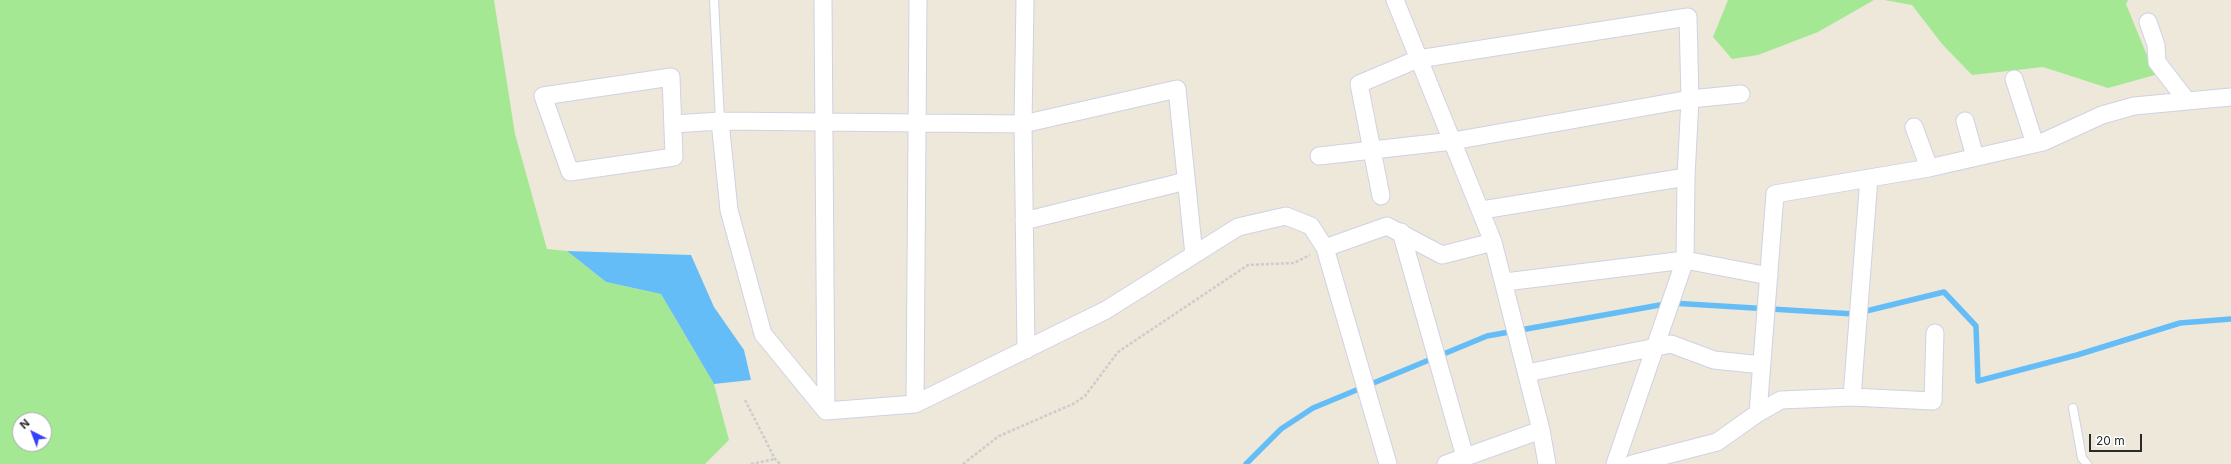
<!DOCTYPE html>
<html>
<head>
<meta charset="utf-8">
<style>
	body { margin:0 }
	#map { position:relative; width:2231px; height:464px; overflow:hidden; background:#ede8da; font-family:Inter,sans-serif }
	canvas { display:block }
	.north { position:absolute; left:12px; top:412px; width:40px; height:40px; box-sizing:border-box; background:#fff; border:1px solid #aaa; border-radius:50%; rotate:318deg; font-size:11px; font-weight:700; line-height:16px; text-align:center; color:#2a2a2a }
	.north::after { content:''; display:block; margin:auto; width:14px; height:18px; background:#3540ff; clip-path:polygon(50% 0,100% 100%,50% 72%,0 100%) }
	.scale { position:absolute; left:2089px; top:434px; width:53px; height:18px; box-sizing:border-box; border:2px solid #2a2a2a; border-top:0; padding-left:5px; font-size:12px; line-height:14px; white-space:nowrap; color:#2a2a2a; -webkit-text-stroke:3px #fff; paint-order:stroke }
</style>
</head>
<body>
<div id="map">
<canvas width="2231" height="464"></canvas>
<div class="north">N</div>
<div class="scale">20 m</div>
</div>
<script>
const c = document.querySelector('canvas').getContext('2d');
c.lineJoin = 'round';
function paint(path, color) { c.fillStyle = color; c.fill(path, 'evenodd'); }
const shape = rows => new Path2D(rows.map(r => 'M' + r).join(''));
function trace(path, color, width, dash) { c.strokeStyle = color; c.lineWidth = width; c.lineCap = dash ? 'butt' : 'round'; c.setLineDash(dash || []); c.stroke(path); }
paint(shape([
	[0,0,494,0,515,134,547,249,567,251,606,282,661,294,714,384,729,440,705,464,0,464],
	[20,420,44,420,44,444,20,444],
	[1728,0,1874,0,1818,32,1758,55,1732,59,1713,37],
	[1884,0,2128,0,2126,4,2155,75,2108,88,2043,67,1972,75,1942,44,1912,5]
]), '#a4e893');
paint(shape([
	[567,251,691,255,714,307,744,350,751,380,714,384,661,294,606,282]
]), '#65bdf7');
trace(shape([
	[1246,464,1281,429,1313,408,1487,336,1671,303,1854,314,1944,292,1976,326,1978,381,2077,355,2180,323,2231,319]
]), '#65bdf7', 5.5);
const lane = shape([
	[714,0,720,121],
	[2073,408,2082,458,2087,464]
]);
const street = shape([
	[823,0,826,411],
	[1025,0,1023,124,1026,350],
	[1395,0,1493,242,1541,430,1547,464],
	[2148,22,2156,45,2157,62,2187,101],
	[671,77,674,157,570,172,543,96,671,77],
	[2014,79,2035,144],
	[720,121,729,210,763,334,826,411],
	[1965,121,1975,157],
	[673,124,720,121,1023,124,1177,89,1194,255],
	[1914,127,1929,168],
	[1319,156,1453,141,1690,99,1741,94],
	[1381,196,1359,84,1418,59,1688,17,1690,99,1686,177,1685,260,1615,464],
	[1482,210,1686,177],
	[1024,221,1186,181],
	[1401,232,1465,457],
	[1325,248,1387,226,1442,255,1493,242],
	[1505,282,1685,260,1769,276],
	[1527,373,1671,344,1714,360,1762,365],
	[1852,397,1869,178],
	[915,404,918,0],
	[826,411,915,404,1106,310,1238,227,1286,216,1311,226,1325,248,1388,464],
	[1758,413,1775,194,1929,168,2043,142,2102,115,2134,106,2231,97],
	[1446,464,1541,430],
	[1632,464,1717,442,1758,413,1781,400,1852,397,1933,401,1935,333]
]);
trace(lane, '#d0d1e4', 10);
trace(street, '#d0d1e4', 19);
trace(shape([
	[745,400,775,459,780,464],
	[751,464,775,459],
	[963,464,999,436,1073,404,1085,396,1118,352,1248,265,1294,263,1310,255]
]), '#ccc', 2.5, [3, 2]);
trace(lane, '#fff', 8);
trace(street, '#fff', 17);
</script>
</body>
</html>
